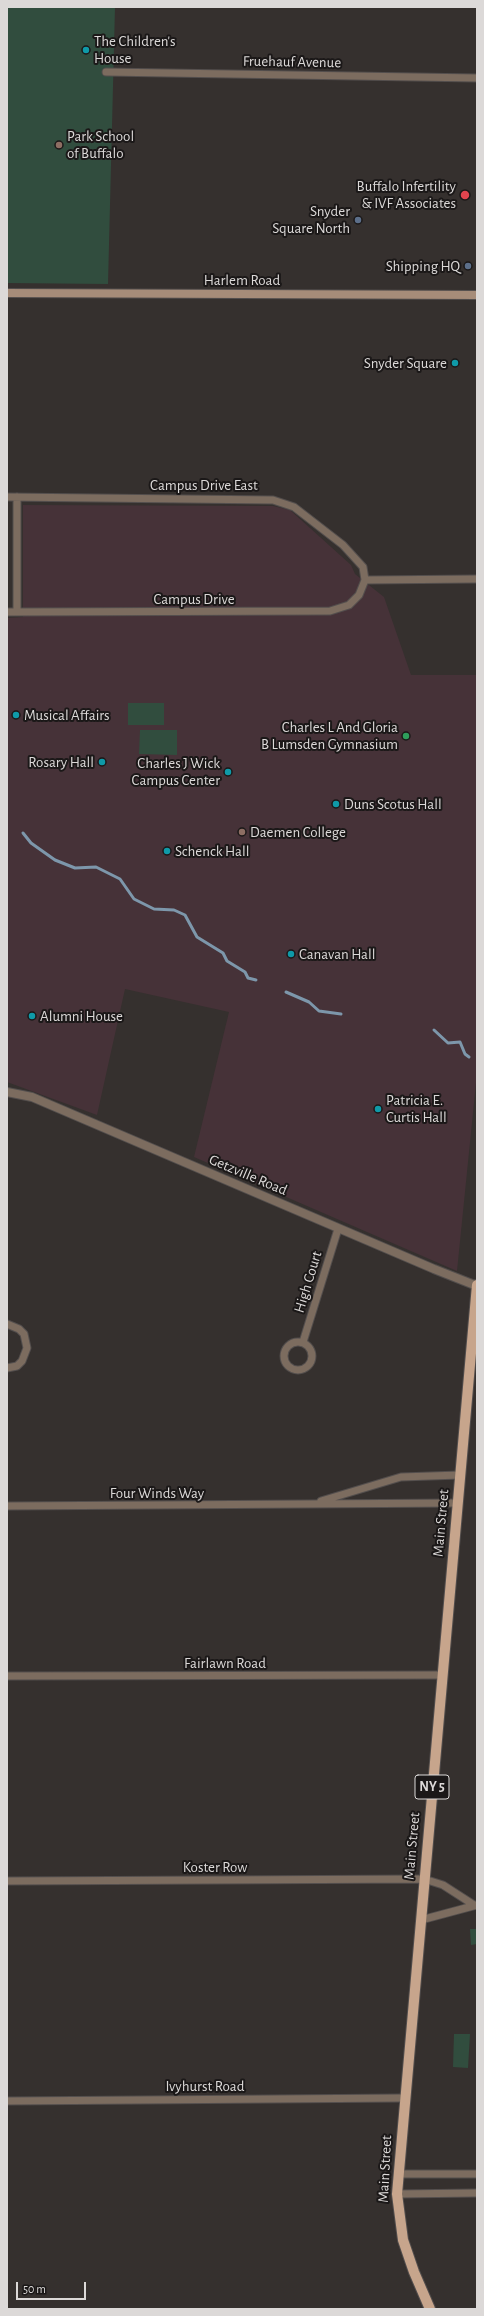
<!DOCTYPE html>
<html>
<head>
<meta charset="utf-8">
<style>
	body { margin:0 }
	#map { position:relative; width:484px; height:2316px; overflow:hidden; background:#35302e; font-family:"Alegreya Sans",sans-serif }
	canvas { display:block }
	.frame { position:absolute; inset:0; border:8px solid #dcd9d8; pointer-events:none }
	.scale { position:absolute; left:16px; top:2282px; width:70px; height:18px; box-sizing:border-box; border:2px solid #dcd9d8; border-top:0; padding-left:5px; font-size:12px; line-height:14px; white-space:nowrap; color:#dcd9d8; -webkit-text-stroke:3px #1b1818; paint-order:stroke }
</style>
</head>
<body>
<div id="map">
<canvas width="484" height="2316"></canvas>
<div class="frame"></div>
<div class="scale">50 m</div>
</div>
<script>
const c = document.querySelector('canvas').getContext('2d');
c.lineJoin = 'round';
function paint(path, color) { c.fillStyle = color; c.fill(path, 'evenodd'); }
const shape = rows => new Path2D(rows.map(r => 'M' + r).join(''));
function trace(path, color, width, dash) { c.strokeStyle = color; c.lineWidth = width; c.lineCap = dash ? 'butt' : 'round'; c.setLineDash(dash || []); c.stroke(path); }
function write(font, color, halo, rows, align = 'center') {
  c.font = font + ' "Alegreya Sans",sans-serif'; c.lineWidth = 4; c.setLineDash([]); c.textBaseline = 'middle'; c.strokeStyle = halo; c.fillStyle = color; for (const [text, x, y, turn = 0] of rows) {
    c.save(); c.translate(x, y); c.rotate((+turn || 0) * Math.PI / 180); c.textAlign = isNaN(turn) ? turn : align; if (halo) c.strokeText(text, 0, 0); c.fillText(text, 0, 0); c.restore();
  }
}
paint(shape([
	[23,505,273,506,290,510,351,565,355,574,384,597,411,675,477,675,477,1073,457,1271,194,1157,229,1012,125,989,97,1115,7,1082,7,618,23,617]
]), '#463238');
paint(shape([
	[7,7,115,7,108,284,7,283],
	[128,703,164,703,164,725,128,725],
	[140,730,177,730,177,755,139,754],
	[470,1929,477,1929,477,1944,471,1945],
	[454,2034,470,2034,468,2068,453,2067]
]), '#314d3e');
trace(shape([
	[23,833,31,843,55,860,75,868,96,867,120,879,134,899,154,909,174,910,185,915,197,937,223,953,227,961,245,972,248,978,256,980],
	[286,992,309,1002,319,1011,341,1014],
	[434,1030,448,1043,460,1042,465,1054,469,1057]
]), '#7d97ab', 3);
const minor = shape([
	[106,72,477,78],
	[7,497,273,500,294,507,343,545,363,567,365,580,359,595,349,605,330,611,7,612],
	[365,580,477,579],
	[17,612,17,497],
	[7,1324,19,1329,24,1334,27,1348,22,1361,17,1366,7,1368],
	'284 1356a14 14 0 1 1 28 0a14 14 0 1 1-28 0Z',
	[303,1342,338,1229],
	[321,1501,401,1477,460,1475],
	[7,1506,458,1503],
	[7,1676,442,1675],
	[7,1881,424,1879,443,1885,474,1905],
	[421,1920,477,1905],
	[7,2101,404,2098],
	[398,2174,477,2174],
	[397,2194,477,2193]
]);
const tertiary = shape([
	[7,1092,32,1097,434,1269,477,1286]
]);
const secondary = shape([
	[7,293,477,295]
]);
const primary = shape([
	[430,2309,414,2272,403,2240,397,2194,477,1285]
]);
trace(minor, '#534e4d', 9);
trace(tertiary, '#534e4d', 10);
trace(secondary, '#534e4d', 10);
trace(primary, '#534e4d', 12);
trace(minor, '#7c6c5f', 7);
trace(tertiary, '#7c6c5f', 8);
trace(secondary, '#a68c79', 8);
trace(primary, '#c7a58c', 10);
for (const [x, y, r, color] of [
	[86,50,4,"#0f9aa8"],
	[59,145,4,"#8d6e63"],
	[465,195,5,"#e0444e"],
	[358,220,4,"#5c6f8a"],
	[468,266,4,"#5c6f8a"],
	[455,363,4,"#0f9aa8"],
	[16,715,4,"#0f9aa8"],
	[406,736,4,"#2e9e5b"],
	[102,762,4,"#0f9aa8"],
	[228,772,4,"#0f9aa8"],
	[336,804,4,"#0f9aa8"],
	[242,832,4,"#8d6e63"],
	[167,851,4,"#0f9aa8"],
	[291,954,4,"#0f9aa8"],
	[32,1016,4,"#0f9aa8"],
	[378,1109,4,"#0f9aa8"]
]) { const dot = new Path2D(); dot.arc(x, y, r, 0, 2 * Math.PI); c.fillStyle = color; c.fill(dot); trace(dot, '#1b1818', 1.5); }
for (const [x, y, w] of [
	[432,1787,34]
]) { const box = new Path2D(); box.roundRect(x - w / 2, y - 12, w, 24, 3); c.fillStyle = '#1b1818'; c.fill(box); trace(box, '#dcd9d8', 1); }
write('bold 14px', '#dcd9d8', null, [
	["NY 5",432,1787]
]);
write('15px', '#dcd9d8', '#1b1818', [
	["The Children's",94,41],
	["House",94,58],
	["Park School",67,136],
	["of Buffalo",67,153],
	["Buffalo Infertility",456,186,"right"],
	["& IVF Associates",456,203,"right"],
	["Snyder",350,211,"right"],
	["Square North",350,228,"right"],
	["Shipping HQ",460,266,"right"],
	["Snyder Square",447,363,"right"],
	["Musical Affairs",24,715],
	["Charles L And Gloria",398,727,"right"],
	["B Lumsden Gymnasium",398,744,"right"],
	["Rosary Hall",94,762,"right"],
	["Charles J Wick",220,763,"right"],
	["Campus Center",220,780,"right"],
	["Duns Scotus Hall",344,804],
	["Daemen College",250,832],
	["Schenck Hall",175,851],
	["Canavan Hall",299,954],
	["Alumni House",40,1016],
	["Patricia E.",386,1100],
	["Curtis Hall",386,1117]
], 'left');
write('15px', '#dcd9d8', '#1b1818', [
	["Fruehauf Avenue",292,62,1],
	["Harlem Road",242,280],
	["Campus Drive East",204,485],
	["Campus Drive",194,599],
	["Getzville Road",248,1175,23],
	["High Court",308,1282,-73],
	["Four Winds Way",157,1493],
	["Main Street",441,1523,-85],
	["Fairlawn Road",225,1663],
	["Main Street",412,1846,-85],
	["Koster Row",215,1867],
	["Ivyhurst Road",205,2086],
	["Main Street",385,2169,-87]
]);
</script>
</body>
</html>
